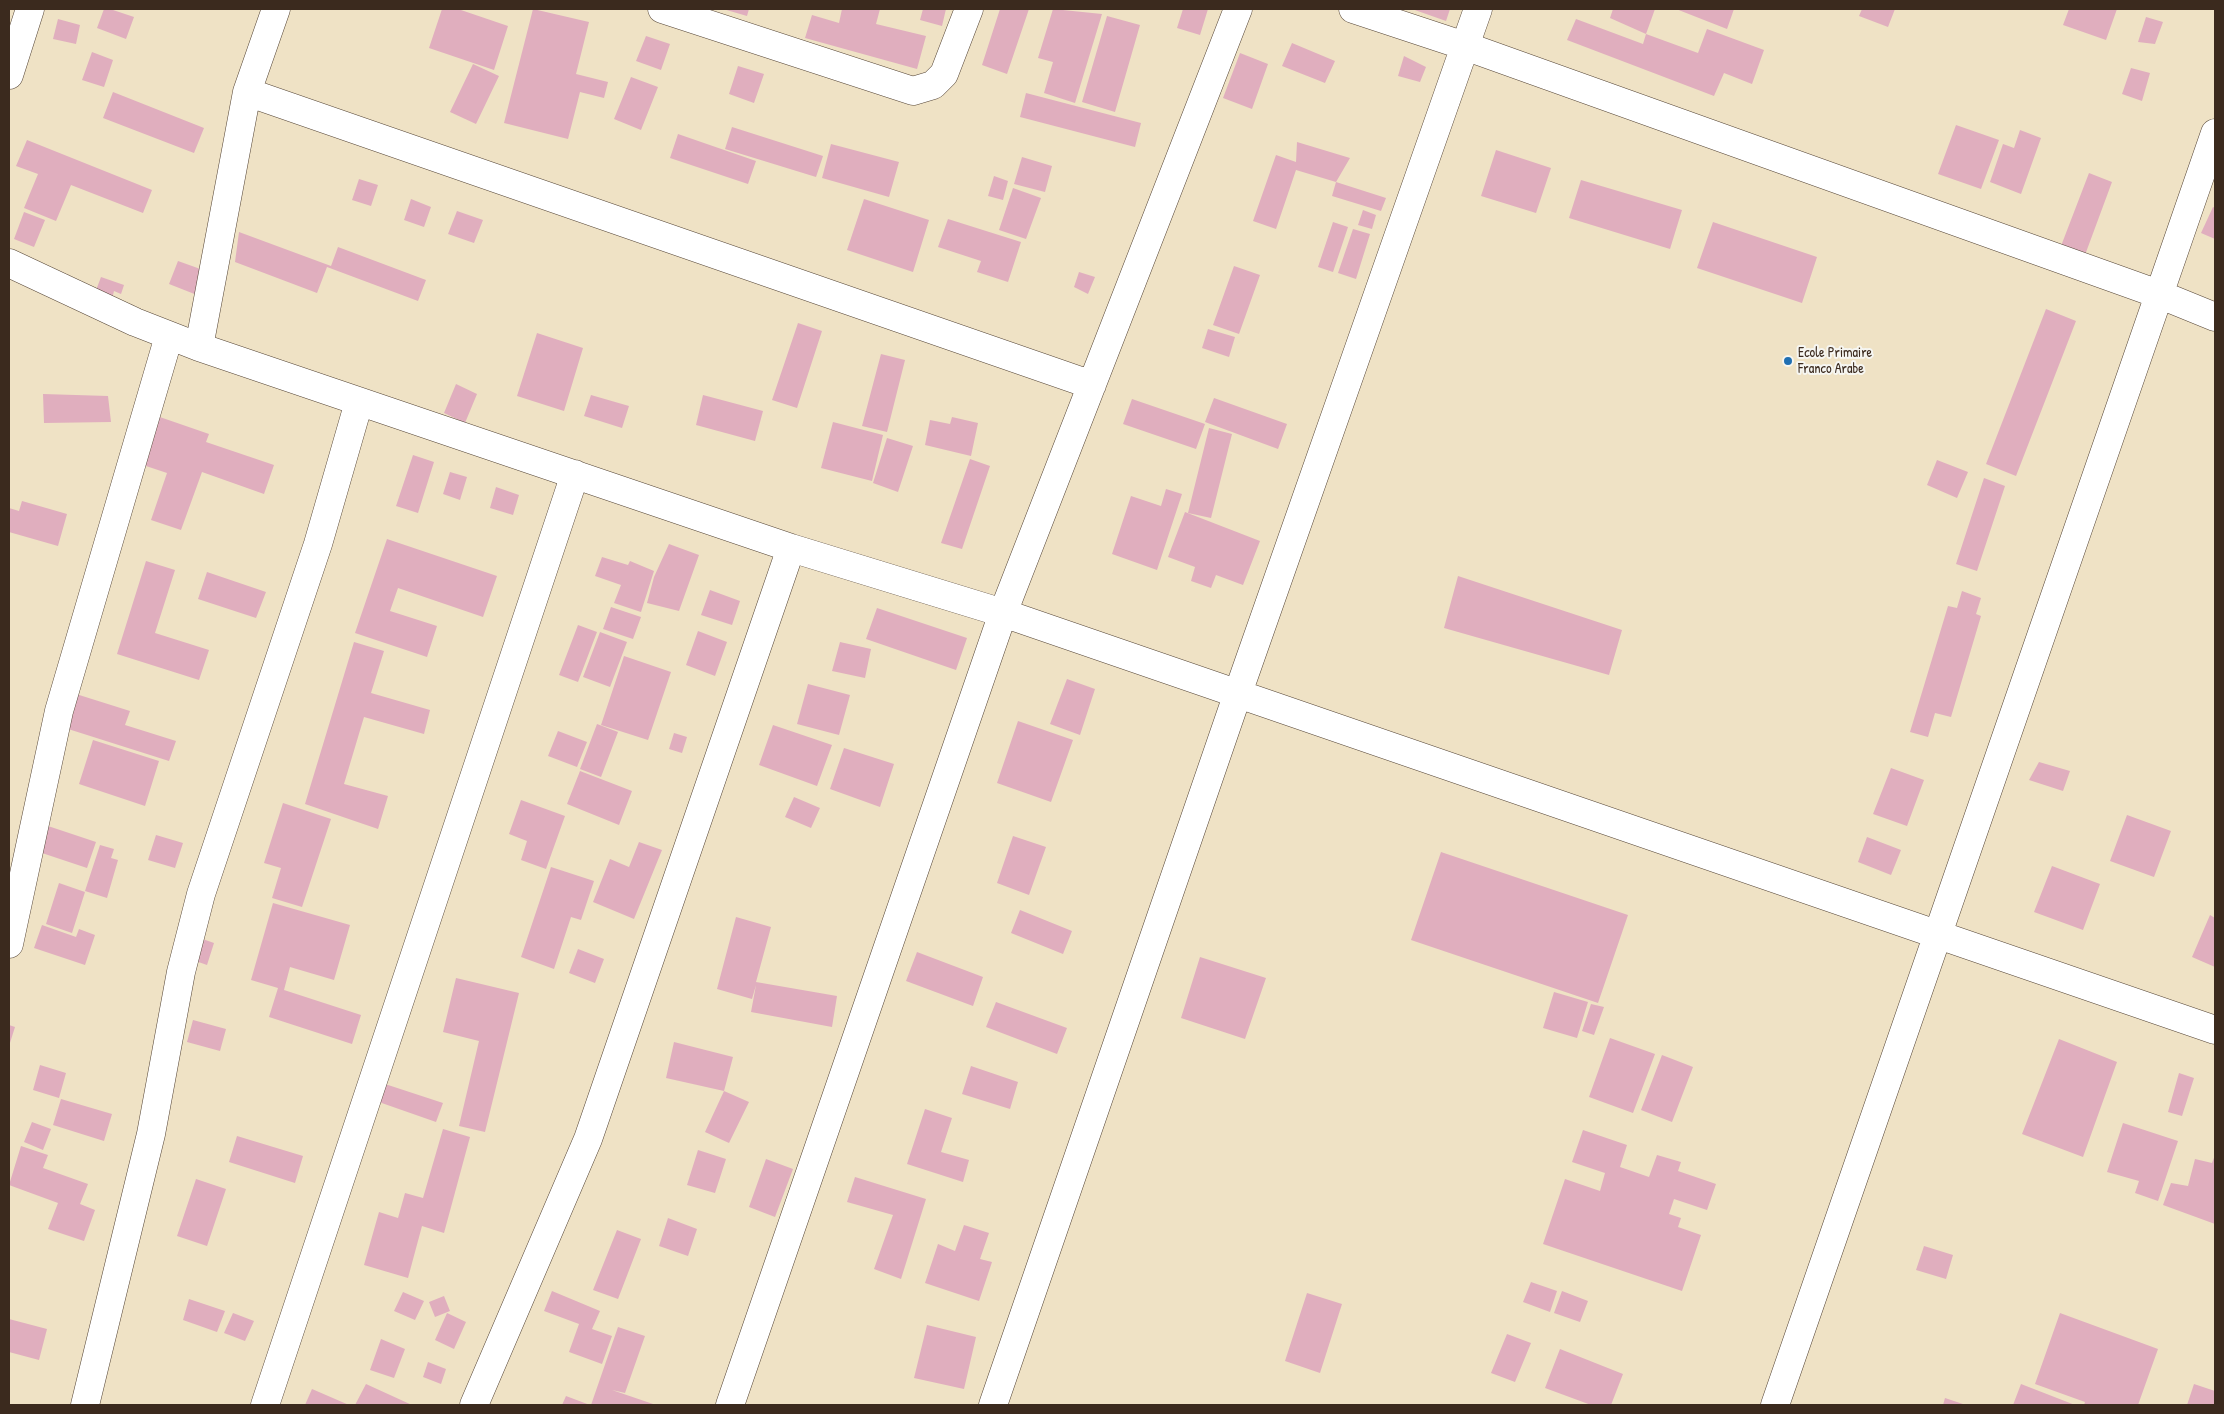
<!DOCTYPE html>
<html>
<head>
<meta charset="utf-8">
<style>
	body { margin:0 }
	#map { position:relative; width:2224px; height:1414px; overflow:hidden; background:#efe2c5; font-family:"Patrick Hand",sans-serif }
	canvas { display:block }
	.frame { position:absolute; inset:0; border:10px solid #3b2a1e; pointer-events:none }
</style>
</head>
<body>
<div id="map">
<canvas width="2224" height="1414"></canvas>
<div class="frame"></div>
</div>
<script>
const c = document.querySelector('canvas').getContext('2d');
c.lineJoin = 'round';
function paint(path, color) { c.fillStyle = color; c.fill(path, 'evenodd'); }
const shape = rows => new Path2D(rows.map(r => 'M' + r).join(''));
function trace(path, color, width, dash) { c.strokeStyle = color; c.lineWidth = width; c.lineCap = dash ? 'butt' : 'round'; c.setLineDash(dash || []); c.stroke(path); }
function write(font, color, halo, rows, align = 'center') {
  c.font = font + ' "Patrick Hand",sans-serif'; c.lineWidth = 4; c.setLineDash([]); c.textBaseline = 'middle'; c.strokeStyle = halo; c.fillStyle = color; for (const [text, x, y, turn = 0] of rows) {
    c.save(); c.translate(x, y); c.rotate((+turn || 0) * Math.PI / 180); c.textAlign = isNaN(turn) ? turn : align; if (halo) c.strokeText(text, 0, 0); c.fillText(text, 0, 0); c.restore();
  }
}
paint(shape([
	[104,9,110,9,134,17,126,39,97,28],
	[442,9,458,9,508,26,494,70,429,48],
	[533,9,589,22,576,74,608,82,604,98,580,92,568,139,504,123],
	[723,9,749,9,747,16],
	[842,9,880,9,876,24,926,36,917,69,805,38,812,15,839,23],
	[923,9,946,9,942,26,920,20],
	[1000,9,1029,9,1007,74,982,65],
	[1053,9,1102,14,1075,103,1044,93,1053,62,1038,58],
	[1183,9,1208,9,1200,35,1177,28],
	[1412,9,1450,9,1446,21],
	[1613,9,1655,9,1646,34,1610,18],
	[1676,9,1734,9,1727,29],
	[1862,9,1895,9,1888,27,1859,16],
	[2069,9,2117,9,2106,40,2063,25],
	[1107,16,1140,25,1115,112,1082,102],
	[2146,17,2163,22,2155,44,2138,42],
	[58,19,80,25,76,44,53,39],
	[1576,19,1643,44,1646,34,1698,53,1707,29,1764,50,1752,84,1724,73,1714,96,1567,40],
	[646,36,670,44,661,70,636,61],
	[1292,43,1335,61,1325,83,1282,66],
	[92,52,113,60,104,87,82,80],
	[1240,53,1268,64,1252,109,1223,98],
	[1404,56,1426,67,1420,82,1398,76],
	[473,64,499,76,476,124,450,112],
	[738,66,764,74,754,103,729,94],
	[2131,68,2150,73,2142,101,2122,94],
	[631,77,658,87,641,130,614,119],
	[113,92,204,128,194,153,103,118],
	[1026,93,1141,123,1135,147,1020,117],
	[1956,125,1999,140,1981,189,1938,174],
	[732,127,823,156,816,177,725,149],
	[2020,130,2041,138,2021,194,1990,182,2003,144,2014,148],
	[678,134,756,161,748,184,670,158],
	[27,140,152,190,143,213,71,185,56,221,24,208,38,174,16,166],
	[1297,142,1350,158,1336,182,1296,170,1276,229,1253,221,1276,155,1296,162],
	[831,144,899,162,889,197,822,178],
	[1496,150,1551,168,1536,213,1481,196],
	[1022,157,1052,166,1045,192,1014,184],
	[2089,173,2112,182,2085,255,2061,246],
	[994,176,1008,181,1003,200,988,196],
	[359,179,378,185,371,206,352,200],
	[1581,180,1682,210,1670,249,1569,218],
	[1336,182,1386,198,1381,211,1332,196],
	[1013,188,1041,198,1026,239,999,230],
	[411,199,431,207,424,227,404,220],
	[864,199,929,220,913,272,847,250],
	[2213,207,2215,208,2215,239,2201,233],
	[1363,210,1376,215,1372,229,1358,225],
	[457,211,483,220,474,243,448,234],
	[24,212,45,220,34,247,14,239],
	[948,219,1021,242,1008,282,977,272,981,261,938,247],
	[1333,222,1348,227,1333,272,1318,267],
	[1713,222,1817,257,1802,303,1697,268],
	[1353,229,1370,234,1356,279,1338,273],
	[239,232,331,266,338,247,426,280,418,301,327,267,317,293,235,262],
	[178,261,206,271,197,295,169,284],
	[1234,266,1260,275,1239,334,1213,325],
	[1079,272,1095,277,1088,294,1074,287],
	[101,277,124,285,121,294,114,291,112,299,95,293],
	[2046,309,2076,321,2016,476,1986,464],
	[798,323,822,331,797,408,772,400],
	[1208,329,1235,337,1229,357,1202,348],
	[537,333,583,348,564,411,517,396],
	[881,354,905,360,887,432,862,426],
	[456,384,477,394,465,423,444,413],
	[43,394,108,396,111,422,44,423],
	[591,395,629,406,622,428,584,416],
	[703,395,763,411,755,441,696,425],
	[1214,398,1287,424,1278,449,1205,422],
	[1132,399,1205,424,1196,449,1123,424],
	[154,415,209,434,206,442,274,465,264,494,202,472,181,530,151,520,167,473,137,463],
	[952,417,978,423,971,456,925,445,930,420,950,424],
	[833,422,883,435,872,481,821,468],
	[1209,428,1232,434,1211,518,1188,513],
	[887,438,913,446,898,492,873,483],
	[413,455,434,462,418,513,396,506],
	[970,459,990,466,962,549,941,543],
	[1937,460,1968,472,1957,498,1927,485],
	[450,472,467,477,460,500,443,494],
	[1984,478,2005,486,1977,571,1956,564],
	[496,487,519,495,513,515,490,508],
	[1166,489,1182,494,1157,570,1112,554,1131,496,1161,506],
	[22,501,67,514,58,546,9,532,9,508,19,511],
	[1185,512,1260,541,1243,585,1216,575,1211,588,1191,581,1195,567,1168,557],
	[387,539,497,576,483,617,398,588,390,611,437,626,427,657,355,633],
	[669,544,699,555,679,611,647,603,654,577],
	[602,557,628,565,630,561,654,571,641,612,614,603,621,585,595,576],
	[146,561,175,570,155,633,209,650,199,680,117,654],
	[207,572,266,592,256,618,198,599],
	[1458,576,1622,630,1609,675,1444,628],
	[710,590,740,601,732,625,701,615],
	[1962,591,1981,598,1976,614,1981,616,1951,717,1935,713,1928,737,1910,732,1948,606,1957,608],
	[611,607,641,617,633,639,603,629],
	[877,608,967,638,956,670,866,639],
	[578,625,597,632,578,682,559,675],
	[698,631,727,642,715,676,686,665],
	[600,632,627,642,610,687,583,677],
	[354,642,384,651,371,693,430,710,424,734,364,717,344,784,388,796,378,829,305,804],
	[840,642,871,649,865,678,832,671],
	[624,656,671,672,648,740,601,725],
	[1067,679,1095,689,1080,735,1050,724],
	[808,684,850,695,839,735,797,724],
	[76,694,130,711,125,725,176,741,169,761,65,728],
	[1018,721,1073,740,1051,802,997,783],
	[597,724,618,732,601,777,580,769],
	[773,725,832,745,817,786,759,765],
	[558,731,587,742,577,767,548,756],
	[674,733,687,737,682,753,669,749],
	[93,740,159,761,145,806,79,784],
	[844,748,894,764,880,807,830,789],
	[2039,762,2070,771,2063,791,2029,780],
	[1891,768,1924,780,1907,826,1873,814],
	[580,771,632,791,619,825,567,804],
	[794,797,820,808,811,828,785,817],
	[521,800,565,816,546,869,521,860,527,841,509,834],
	[283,803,331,819,302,907,272,898,281,868,264,863],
	[2127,815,2171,831,2154,877,2110,861],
	[45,825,96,842,87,868,36,851],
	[156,835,183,843,175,868,148,860],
	[1013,836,1046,847,1029,895,997,883],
	[1867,837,1901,850,1891,875,1858,862],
	[639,842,662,850,634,919,593,902,610,859,629,867],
	[100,845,114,849,111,858,118,860,107,898,85,891],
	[1441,852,1628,915,1598,1003,1411,940],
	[2052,866,2100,884,2083,930,2034,912],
	[551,867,594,881,581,920,571,917,554,969,521,957],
	[59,883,85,892,72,933,46,924],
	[273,903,350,925,334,980,290,967,284,990,361,1015,352,1044,269,1017,278,988,251,980],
	[1020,910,1072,931,1063,954,1011,933],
	[2210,915,2215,918,2215,967,2192,957],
	[736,917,771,927,756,982,837,996,832,1027,751,1012,756,985,752,999,717,989],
	[42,925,76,937,79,929,95,935,85,965,34,948],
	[194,936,214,943,207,965,187,958],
	[578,949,604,959,595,983,569,973],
	[917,952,983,977,973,1006,906,981],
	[1200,957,1266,978,1245,1039,1181,1018],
	[456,978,519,993,485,1132,459,1126,479,1041,443,1032],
	[1554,992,1588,1002,1577,1038,1543,1028],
	[996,1002,1067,1028,1057,1054,986,1027],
	[1591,1004,1604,1007,1594,1035,1582,1031],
	[193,1020,226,1029,220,1051,187,1042],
	[9,1025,15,1027,9,1046],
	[1610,1038,1655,1054,1633,1113,1589,1097],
	[2059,1039,2117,1062,2083,1157,2022,1134],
	[674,1042,733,1057,724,1091,666,1078],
	[1662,1055,1693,1067,1672,1122,1641,1110],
	[40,1065,66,1073,59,1098,33,1090],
	[971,1066,1018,1082,1010,1109,962,1094],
	[2179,1073,2194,1078,2182,1116,2168,1112],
	[382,1083,443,1103,436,1122,376,1101],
	[724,1091,749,1102,729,1143,705,1132],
	[61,1099,112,1114,104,1141,53,1125],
	[925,1109,952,1118,941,1152,969,1160,963,1182,907,1164],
	[32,1122,51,1129,43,1150,24,1142],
	[2123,1123,2178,1141,2158,1201,2135,1193,2139,1181,2107,1172],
	[443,1129,470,1137,444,1233,422,1226,408,1278,364,1265,379,1212,398,1218,405,1193,423,1198],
	[1583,1130,1627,1145,1620,1167,1649,1177,1657,1155,1681,1162,1678,1171,1716,1184,1707,1210,1674,1199,1669,1214,1681,1218,1678,1227,1701,1235,1682,1291,1543,1244,1565,1179,1600,1191,1605,1173,1572,1162],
	[237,1136,303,1156,295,1183,229,1162],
	[21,1146,48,1155,43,1168,88,1184,80,1204,95,1210,84,1241,48,1229,58,1203,9,1185],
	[698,1150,726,1159,715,1193,687,1185],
	[2215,1155,2215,1224,2163,1205,2171,1183,2188,1186,2195,1159,2212,1163],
	[766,1159,793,1169,775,1217,749,1207],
	[855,1177,926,1199,901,1279,874,1269,893,1215,847,1202],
	[196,1179,226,1189,207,1246,177,1236],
	[668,1218,697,1229,688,1256,659,1246],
	[964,1225,989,1233,980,1259,992,1262,979,1301,925,1283,938,1244,955,1251],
	[617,1230,641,1239,618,1299,593,1290],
	[1924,1246,1953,1255,1946,1279,1916,1270],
	[1531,1282,1557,1291,1550,1312,1523,1302],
	[552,1291,600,1311,592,1329,612,1336,602,1364,569,1352,579,1324,544,1311],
	[1562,1291,1588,1301,1580,1322,1554,1313],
	[403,1292,424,1301,415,1320,394,1311],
	[1307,1293,1342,1304,1320,1373,1285,1361],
	[444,1296,450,1311,435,1317,429,1302],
	[189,1299,225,1311,217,1332,183,1320],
	[233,1313,254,1321,245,1341,224,1333],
	[447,1313,466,1322,454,1349,435,1340],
	[2060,1313,2158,1349,2138,1405,2084,1405,2085,1402,2035,1384],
	[9,1319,47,1329,39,1360,9,1352],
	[927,1325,976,1337,964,1389,914,1378],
	[618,1327,645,1336,625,1393,612,1390,656,1405,591,1405],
	[1507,1334,1531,1343,1515,1382,1491,1373],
	[381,1339,405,1349,394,1378,370,1370],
	[1560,1349,1623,1374,1611,1405,1591,1405,1545,1388],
	[428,1362,446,1369,441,1384,423,1377],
	[366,1384,412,1405,355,1405],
	[2021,1384,2075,1405,2013,1405],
	[2194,1384,2215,1391,2215,1405,2187,1405],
	[312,1389,349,1405,305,1405],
	[566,1396,590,1405,562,1405],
	[1945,1398,1966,1405,1943,1405]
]), '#e0aebe');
const minor = shape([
	[662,9,913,91,933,85,944,74,969,9],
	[1353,9,1465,46,2161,295,2215,317],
	[9,75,30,9],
	[247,92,1092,385],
	[9,263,135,322,199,347,791,548,1003,613,2215,1030],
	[199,347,247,92,276,9],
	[9,944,59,711,169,336],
	[85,1405,151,1134,181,972,201,894,318,544,359,402],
	[265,1405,575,474],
	[474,1405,588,1139,791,548],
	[730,1405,1003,613,1238,9],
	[993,1405,1238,693,1478,9],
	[1775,1405,2215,133]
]);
trace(minor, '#564637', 29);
trace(minor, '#fff', 28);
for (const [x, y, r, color] of [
	[1788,361,5,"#1f6fb2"]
]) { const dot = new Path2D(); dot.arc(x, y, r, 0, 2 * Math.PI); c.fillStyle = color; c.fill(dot); trace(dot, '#f6f6f2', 2); }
write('14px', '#3b2a1e', '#f6f6f2', [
	["Ecole Primaire",1798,353],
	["Franco Arabe",1798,369]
], 'left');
</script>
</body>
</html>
